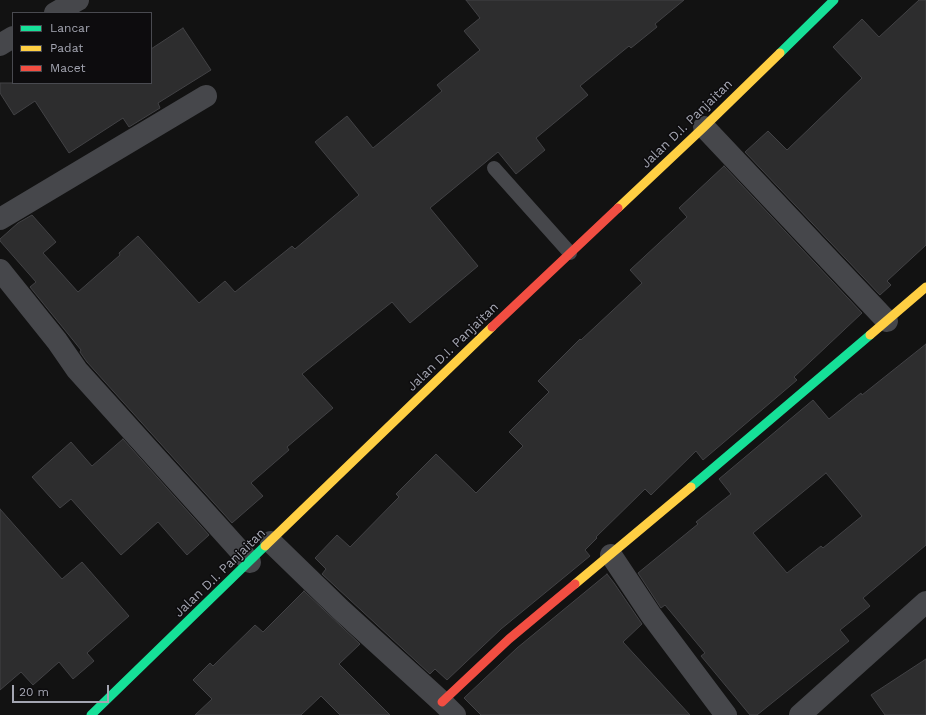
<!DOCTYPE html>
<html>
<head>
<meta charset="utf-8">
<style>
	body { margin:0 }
	#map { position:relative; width:926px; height:715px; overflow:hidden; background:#121212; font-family:"Work Sans",sans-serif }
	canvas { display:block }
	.legend { position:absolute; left:12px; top:12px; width:140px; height:72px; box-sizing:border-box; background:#0d0c0e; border:1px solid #494a50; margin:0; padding:5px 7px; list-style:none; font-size:12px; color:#a4a6b2 }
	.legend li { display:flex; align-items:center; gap:8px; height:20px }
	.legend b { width:20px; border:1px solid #494a50 }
	.scale { position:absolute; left:12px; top:685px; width:97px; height:18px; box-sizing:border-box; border:2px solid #a4a6b2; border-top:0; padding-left:5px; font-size:12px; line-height:14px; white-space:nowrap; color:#a4a6b2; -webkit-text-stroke:3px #0d0c0e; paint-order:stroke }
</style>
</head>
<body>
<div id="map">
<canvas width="926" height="715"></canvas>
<ul class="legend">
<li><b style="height:5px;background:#16e098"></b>Lancar</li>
<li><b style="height:5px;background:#ffcf43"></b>Padat</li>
<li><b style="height:5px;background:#f24e42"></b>Macet</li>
</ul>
<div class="scale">20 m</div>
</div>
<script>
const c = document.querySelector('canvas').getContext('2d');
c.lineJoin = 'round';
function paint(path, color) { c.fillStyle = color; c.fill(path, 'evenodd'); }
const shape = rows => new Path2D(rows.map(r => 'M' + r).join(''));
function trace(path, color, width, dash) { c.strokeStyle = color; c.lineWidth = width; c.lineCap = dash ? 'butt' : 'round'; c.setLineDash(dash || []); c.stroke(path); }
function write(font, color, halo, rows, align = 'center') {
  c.font = font + ' "Work Sans",sans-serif'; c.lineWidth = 3; c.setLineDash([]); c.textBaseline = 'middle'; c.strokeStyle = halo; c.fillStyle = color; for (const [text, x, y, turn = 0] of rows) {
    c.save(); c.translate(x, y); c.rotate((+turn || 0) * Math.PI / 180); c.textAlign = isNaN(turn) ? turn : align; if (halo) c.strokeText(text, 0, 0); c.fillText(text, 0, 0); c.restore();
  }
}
const building = shape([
	[466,0,684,0,655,24,657,27,631,48,629,46,580,86,588,95,536,138,545,150,516,174,498,152,430,208,478,266,410,323,392,302,302,374,333,408,287,447,289,450,251,483,263,496,232,523,87,362,80,352,81,350,30,287,36,282,0,241,0,239,18,223,32,215,56,242,43,253,78,292,120,255,119,253,138,236,199,303,225,281,235,292,292,246,295,249,359,195,315,142,347,116,373,148,442,91,437,85,480,50,464,31,480,18,466,0],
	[919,0,926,0,926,245,887,281,891,285,880,295,745,152,768,131,787,150,862,78,833,47,862,19,879,37,919,0],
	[183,28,211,70,158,103,160,108,129,127,123,118,69,153,35,101,14,115,0,93,0,83,151,83,151,49,183,28],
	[724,166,862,313,794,377,797,380,703,460,696,451,651,495,645,489,596,537,597,538,585,550,590,556,501,629,447,680,435,669,430,674,322,574,326,569,315,558,337,535,350,547,399,497,396,494,436,454,476,493,523,446,509,432,549,392,538,381,580,339,581,340,642,283,630,270,687,217,679,208,724,166],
	[926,344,926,545,863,598,870,606,840,630,849,641,757,715,750,715,701,656,705,653,665,605,661,608,638,573,698,524,696,522,731,494,719,479,813,400,829,419,861,393,862,395,926,344],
	[826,473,862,516,823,548,821,546,787,573,753,533,826,473],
	[123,439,209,535,187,555,158,522,121,555,71,499,60,508,32,477,71,442,92,466,123,439],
	[0,509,62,579,82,562,129,616,87,653,94,661,73,679,59,662,33,685,21,672,0,690,0,509],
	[607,574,614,583,642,624,623,642,690,715,481,715,464,698,517,648,607,574],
	[304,591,360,644,339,664,390,715,340,715,321,696,301,715,195,715,212,699,193,680,210,663,213,666,255,625,263,632,304,591],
	[926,659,926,715,885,715,871,695,926,659]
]);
paint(building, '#2d2d2e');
trace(building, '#424245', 1);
trace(shape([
	[494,168,570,253]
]), '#46474b', 14);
trace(shape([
	[55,13,78,0],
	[0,45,13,37],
	[704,127,887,321],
	[0,219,206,96],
	[0,270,57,341,77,370,250,562],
	[271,542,340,609,442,702,455,715],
	[611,555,651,615,726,715],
	[800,715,926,602]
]), '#46474b', 22);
trace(shape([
	[780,53,834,0],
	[691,487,870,335],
	[91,715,265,546]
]), '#16e098', 9);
trace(shape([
	[618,208,704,127,780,53],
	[870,335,926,287],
	[265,546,492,327],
	[575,584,691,487]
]), '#ffcf43', 9);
trace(shape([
	[492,327,618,208],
	[442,702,509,639,575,584]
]), '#f24e42', 9);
write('13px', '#a4a6b2', '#0d0c0e', [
	["Jalan D.I. Panjaitan",687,124,-44],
	["Jalan D.I. Panjaitan",453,347,-44],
	["Jalan D.I. Panjaitan",220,573,-44]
]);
</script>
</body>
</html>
